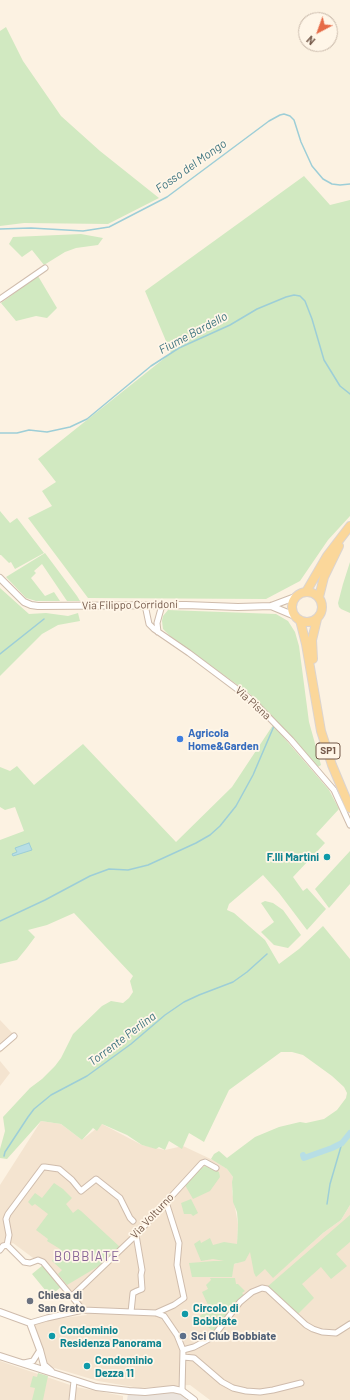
<!DOCTYPE html>
<html>
<head>
<meta charset="utf-8">
<style>
	body { margin:0 }
	#map { position:relative; width:350px; height:1400px; overflow:hidden; background:#fcf2e2; font-family:Barlow,sans-serif }
	canvas { display:block }
	.north { position:absolute; left:298px; top:12px; width:40px; height:40px; box-sizing:border-box; background:#fff6e8; border:1px solid #c7b7a8; border-radius:50%; rotate:221deg; font-size:11px; font-weight:700; line-height:16px; text-align:center; color:#735849 }
	.north::after { content:''; display:block; margin:auto; width:14px; height:18px; background:#e66b47; clip-path:polygon(50% 0,100% 100%,50% 72%,0 100%) }
</style>
</head>
<body>
<div id="map">
<canvas width="350" height="1400"></canvas>
<div class="north">N</div>
</div>
<script>
const c = document.querySelector('canvas').getContext('2d');
c.lineJoin = 'round';
function paint(path, color) { c.fillStyle = color; c.fill(path, 'evenodd'); }
const shape = rows => new Path2D(rows.map(r => 'M' + r).join(''));
function trace(path, color, width, dash) { c.strokeStyle = color; c.lineWidth = width; c.lineCap = dash ? 'butt' : 'round'; c.setLineDash(dash || []); c.stroke(path); }
function write(font, color, halo, rows, align = 'center') {
  c.font = font + ' Barlow,sans-serif'; c.lineWidth = 3.5; c.setLineDash([]); c.textBaseline = 'middle'; c.strokeStyle = halo; c.fillStyle = color; for (const [text, x, y, turn = 0] of rows) {
    c.save(); c.translate(x, y); c.rotate((+turn || 0) * Math.PI / 180); c.textAlign = isNaN(turn) ? turn : align; if (halo) c.strokeText(text, 0, 0); c.fillText(text, 0, 0); c.restore();
  }
}
paint(shape([
	[0,1020,17,1038,0,1053],
	[0,1061,10,1073,0,1086],
	[41,1121,61,1124,82,1140,102,1124,142,1145,165,1150,183,1146,215,1161,227,1169,233,1177,232,1191,238,1224,237,1245,230,1264,236,1264,253,1244,278,1273,323,1233,341,1220,350,1205,350,1400,210,1400,190,1385,140,1388,98,1381,48,1366,33,1322,87,1315,56,1275,13,1243,0,1250,0,1185],
	[0,1361,76,1387,123,1396,123,1400,0,1400]
]), '#f4e4d0');
paint(shape([
	[170,1391,187,1397,186,1400,127,1400,128,1394]
]), '#ebe4dd');
paint(shape([
	[6,27,23,61,61,116,100,151,159,198,108,224,24,223,0,226,0,31],
	[304,176,330,205,350,200,350,516,328,540,300,581,266,599,88,598,28,518,52,506,42,491,56,482,38,459,171,353,145,291],
	[81,234,103,238,98,245,76,248,65,252,44,265,32,250,22,257,9,244,13,237],
	[38,276,57,308,47,318,36,316,16,321,1,303],
	[0,511,10,523,17,518,44,553,15,569,11,562,9,563,1,555,0,555],
	[45,553,77,596,80,601,67,601,42,564,34,571,36,573,31,578,45,596,54,592,60,601,36,601,26,598,6,577],
	[350,562,350,613,341,609,339,607,338,603,343,584],
	[0,588,29,614,46,613,68,616,78,613,80,621,58,625,42,634,0,676],
	[168,610,276,614,288,621,295,632,299,646,309,722,321,765,318,767,250,694,170,636,163,629,162,621,163,616],
	[273,725,329,790,339,809,316,834,325,843,293,877,303,891,307,888,326,909,307,930,279,893,263,875,229,904,227,910,234,913,265,940,279,964,299,949,323,926,350,959,350,1205,341,1220,323,1233,273,1278,265,1269,256,1277,254,1273,250,1252,245,1261,234,1264,232,1277,192,1277,189,1263,214,1261,224,1261,213,1259,201,1261,194,1244,200,1240,201,1243,210,1238,213,1245,224,1242,237,1244,238,1224,237,1212,233,1202,232,1182,233,1177,227,1169,211,1159,214,1154,219,1151,227,1158,255,1137,279,1127,300,1122,306,1123,324,1119,337,1110,346,1098,347,1093,344,1087,332,1076,303,1055,292,1052,281,1052,229,1090,204,1142,189,1133,182,1149,169,1141,165,1150,159,1147,156,1149,142,1145,127,1135,102,1124,97,1131,93,1128,82,1140,61,1124,41,1121,7,1159,0,1158,0,1149,5,1131,3,1117,30,1088,42,1079,55,1066,61,1058,73,1034,102,1006,111,1001,123,1003,129,998,133,992,130,981,133,976,74,913,47,925,28,930,35,937,26,949,17,960,0,964,0,840,24,831,15,807,5,810,0,807,0,767,10,771,17,766,34,785,83,744,176,842,232,787],
	[350,851,350,884,329,908,315,889],
	[265,901,273,903,283,910,301,935,288,948,274,945,261,932,274,922,261,903],
	[205,1166,212,1168,219,1172,220,1177,210,1191,193,1199,185,1185,198,1170],
	[54,1183,63,1189,72,1198,66,1204,73,1213,78,1209,81,1211,120,1247,104,1263,67,1285,58,1274,62,1270,52,1261,60,1249,47,1241,48,1239,36,1230,48,1214,35,1204,32,1206,28,1202,35,1193,42,1198],
	[191,1199,198,1213,193,1216,191,1214,184,1214,181,1203],
	[350,1215,350,1242,336,1254,347,1266,331,1279,321,1267,302,1284,314,1298,297,1315,275,1293,267,1287],
	[43,1265,61,1287,50,1296,32,1274],
	[210,1278,235,1278,236,1284,238,1284,245,1291,242,1293,244,1295,233,1307,214,1332,208,1327,204,1327,200,1316,203,1313,201,1310,208,1305,202,1292,208,1289,206,1285,211,1280],
	[38,1373,48,1376,43,1400,32,1400,35,1388,30,1387,33,1376,37,1377]
]), '#d1e9c1');
const water = shape([
	[29,843,32,850,13,856,12,854,17,852,15,848,29,843]
]);
paint(water, '#b7dee5');
trace(water, '#9dced7', 1);
trace(shape([
	[0,229,31,228,83,231,109,227,167,197,269,121,280,115,284,114,290,116,294,120,301,142,312,166,323,179,332,184,340,185,350,184],
	[0,433,17,433,29,430,47,432,70,427,87,419,151,366,179,348,230,325,257,309,286,297,294,295,300,296,305,301,312,319,324,360,340,386,350,394],
	[0,654,44,619],
	[0,921,45,900,90,876,109,869,128,870,148,865,196,843,210,835,220,826,236,806,253,775,274,726],
	[4,1156,5,1152,28,1117,34,1109,51,1095,87,1076,131,1044,165,1015,184,1002,199,995,233,982,247,972,267,954],
	[327,1204,330,1184,342,1143]
]), '#9dced7', 1.5);
trace(shape([
	[303,1155,304,1158,332,1148,342,1143,350,1133]
]), '#b7dee5', 6);
const minor = shape([
	[0,299,45,268],
	[145,605,149,624,154,629,189,653,253,701,291,740,334,790,350,825],
	[158,632,157,623,162,605],
	[0,1048,14,1036],
	[7,1245,24,1262,30,1263,38,1260,43,1262,83,1310,156,1313,164,1316,177,1335,183,1350,182,1391],
	[7,1245,9,1235,6,1219,8,1214,43,1167,45,1167,59,1169,72,1180,81,1191,96,1179,120,1198,130,1218,133,1221],
	[0,1250,3,1246,7,1245],
	[72,1296,136,1235,202,1163,205,1162,216,1168],
	[131,1312,133,1293,137,1291,142,1289,141,1275,142,1270,136,1235],
	[156,1313,174,1305,184,1298,177,1265,179,1243,166,1202],
	[30,1323,47,1318,83,1310],
	[183,1350,194,1347,209,1339,216,1333,240,1302,252,1292,262,1288,267,1289,306,1325,313,1329,322,1332,336,1333,350,1324],
	[183,1357,194,1358,222,1382,233,1388,246,1391,260,1392,273,1390,301,1383],
	[24,1363,33,1361,40,1350],
	[72,1400,74,1381]
]);
const tertiary = shape([
	[0,578,24,602,31,605,38,606,186,605,238,607,271,606,295,597],
	[271,606,295,616],
	[0,1312,30,1323,40,1350,44,1365,51,1371],
	[0,1356,96,1387,129,1391,145,1392,173,1389,182,1391,194,1400]
]);
const primary = shape([
	'292 607a15 15 0 1 1 30 0a15 15 0 1 1-30 0Z',
	[306,592,327,556,350,526],
	[319,597,324,577,339,546],
	[300,620,306,644,321,731,332,765,350,808],
	[313,659,312,640,317,619]
]);
trace(minor, '#cfbcac', 7);
trace(tertiary, '#cfbcac', 8);
trace(primary, '#dbd4d0', 10);
trace(minor, '#fff', 5);
trace(tertiary, '#fff', 6);
trace(primary, '#fbd79a', 8);
for (const [x, y, r, color] of [
	[180,739,4,"#3f7fe0"],
	[327,857,4,"#0f9aa8"],
	[30,1301,4,"#6b7280"],
	[185,1314,4,"#0f9aa8"],
	[52,1336,4,"#0f9aa8"],
	[183,1336,4,"#5c6f8a"],
	[87,1366,4,"#0f9aa8"]
]) { const dot = new Path2D(); dot.arc(x, y, r, 0, 2 * Math.PI); c.fillStyle = color; c.fill(dot); trace(dot, '#fff6e8', 1.5); }
for (const [x, y, w] of [
	[328,751,24]
]) { const box = new Path2D(); box.roundRect(x - w / 2, y - 8, w, 16, 3); c.fillStyle = '#fff6e8'; c.fill(box); trace(box, '#735849', 1); }
write('bold 10px', '#735849', null, [
	["SP1",328,751]
]);
write('11px', '#735849', '#fff6e8', [
	["Via Filippo Corridoni",130,605,-1],
	["Via Pisna",253,703,42],
	["Via Volturno",152,1216,-47]
]);
write('bold 11px', '#366cbe', '#fff6e8', [
	["Agricola",188,733],
	["Home&Garden",188,746]
], 'left');
write('bold 11px', '#0d838f', '#fff6e8', [
	["F.lli Martini",319,857,"right"],
	["Circolo di",193,1308],
	["Bobbiate",193,1321],
	["Condominio",60,1330],
	["Residenza Panorama",60,1343],
	["Condominio",95,1360],
	["Dezza 11",95,1373]
], 'left');
write('bold 11px', '#5b616d', '#fff6e8', [
	["Chiesa di",38,1295],
	["San Grato",38,1308]
], 'left');
write('bold 11px', '#4e5e75', '#fff6e8', [
	["Sci Club Bobbiate",191,1336]
], 'left');
write('italic 12px', '#3f7580', '#fff6e8', [
	["Fosso del Mongo",191,166,-35],
	["Fiume Bardello",193,333,-28],
	["Torrente Perlina",122,1039,-37]
]);
c.letterSpacing = '1px';
write('13px', '#866497', '#fff6e8', [
	["BOBBIATE",87,1257]
]);
c.letterSpacing = '0px';
</script>
</body>
</html>
